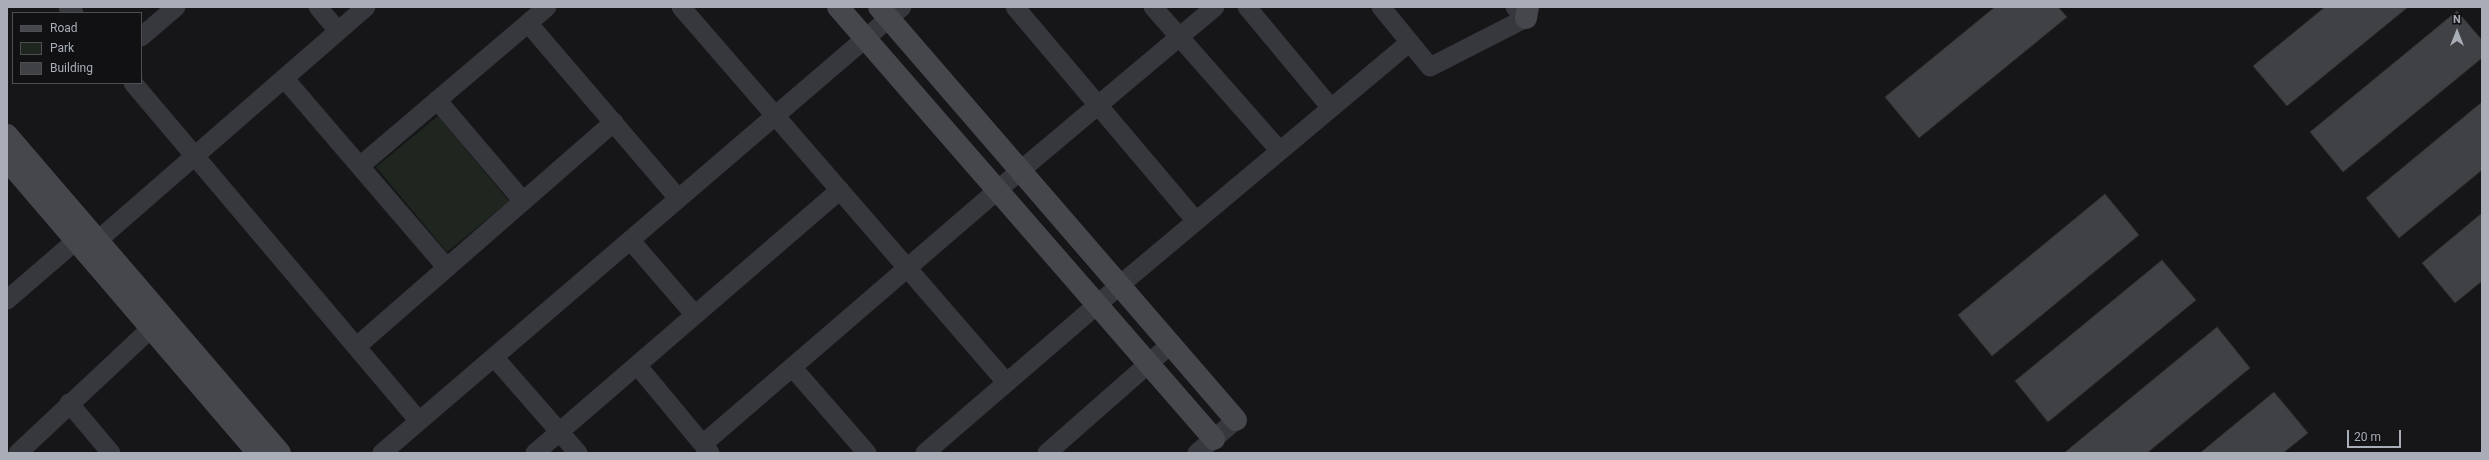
<!DOCTYPE html>
<html>
<head>
<meta charset="utf-8">
<style>
	body { margin:0 }
	#map { position:relative; width:2489px; height:460px; overflow:hidden; background:#161618; font-family:Roboto,sans-serif }
	canvas { display:block }
	.frame { position:absolute; inset:0; border:8px solid #a8adb8; pointer-events:none }
	.legend { position:absolute; left:12px; top:12px; width:130px; height:72px; box-sizing:border-box; background:#111113; border:1px solid #4d4f55; margin:0; padding:5px 7px; list-style:none; font-size:12px; color:#a8adb8 }
	.legend li { display:flex; align-items:center; gap:8px; height:20px }
	.legend b { width:20px; border:1px solid #4d4f55 }
	.north { position:absolute; left:2437px; top:12px; width:40px; height:40px; -webkit-text-stroke:3px #111113; paint-order:stroke; rotate:0deg; font-size:11px; font-weight:700; line-height:16px; text-align:center; color:#a8adb8 }
	.north::after { content:''; display:block; margin:auto; width:14px; height:18px; background:#a8adb8; clip-path:polygon(50% 0,100% 100%,50% 72%,0 100%) }
	.scale { position:absolute; left:2347px; top:430px; width:54px; height:18px; box-sizing:border-box; border:2px solid #a8adb8; border-top:0; padding-left:5px; font-size:12px; line-height:14px; white-space:nowrap; color:#a8adb8; -webkit-text-stroke:3px #111113; paint-order:stroke }
</style>
</head>
<body>
<div id="map">
<canvas width="2489" height="460"></canvas>
<div class="frame"></div>
<ul class="legend">
<li><b style="height:5px;background:#45474d"></b>Road</li>
<li><b style="height:11px;background:#1e261f"></b>Park</li>
<li><b style="height:11px;background:#404145"></b>Building</li>
</ul>
<div class="north">N</div>
<div class="scale">20 m</div>
</div>
<script>
const c = document.querySelector('canvas').getContext('2d');
c.lineJoin = 'round';
function paint(path, color) { c.fillStyle = color; c.fill(path, 'evenodd'); }
const shape = rows => new Path2D(rows.map(r => 'M' + r).join(''));
function trace(path, color, width, dash) { c.strokeStyle = color; c.lineWidth = width; c.lineCap = dash ? 'butt' : 'round'; c.setLineDash(dash || []); c.stroke(path); }
paint(shape([
	[438,116,509,201,447,252,376,167]
]), '#1e261f');
const building = shape([
	[1995,7,2058,7,2067,17,1919,138,1885,97,1995,7],
	[2325,7,2408,7,2287,106,2253,66,2325,7],
	[2457,11,2482,40,2482,58,2343,172,2310,132,2457,11],
	[2482,102,2482,170,2399,238,2366,198,2482,102],
	[2105,194,2139,235,1992,356,1958,315,2105,194],
	[2482,213,2482,281,2455,303,2422,263,2482,213],
	[2162,260,2196,300,2048,422,2015,381,2162,260],
	[2217,327,2250,368,2147,453,2064,453,2217,327],
	[2274,392,2308,433,2283,453,2200,453,2274,392]
]);
paint(building, '#404145');
trace(building, '#303034', 1);
trace(shape([
	[68,7,74,13],
	[318,7,338,31],
	[681,7,1006,382],
	[1015,7,1196,221],
	[1153,7,1280,151],
	[1247,7,1331,108],
	[1381,7,1430,67,1526,18,1515,7],
	[528,23,678,198],
	[141,37,176,7],
	[284,78,447,268],
	[133,83,419,421],
	[437,100,523,201],
	[360,166,547,7],
	[97,241,366,7],
	[631,241,695,315],
	[7,300,87,231],
	[356,347,614,122],
	[494,357,578,453],
	[637,365,710,453],
	[792,367,867,453],
	[69,403,111,453],
	[703,444,1021,170,1215,7],
	[18,453,162,318],
	[382,453,902,7],
	[535,453,840,190],
	[925,453,1120,285,1410,42],
	[1047,453,1171,344],
	[1197,453,1236,420]
]), '#37383d', 19);
trace(shape([
	[838,7,1214,439],
	[879,7,1236,420],
	[1526,18,1528,7],
	[7,135,280,453],
	[7,160,258,453]
]), '#45474d', 22);
</script>
</body>
</html>
